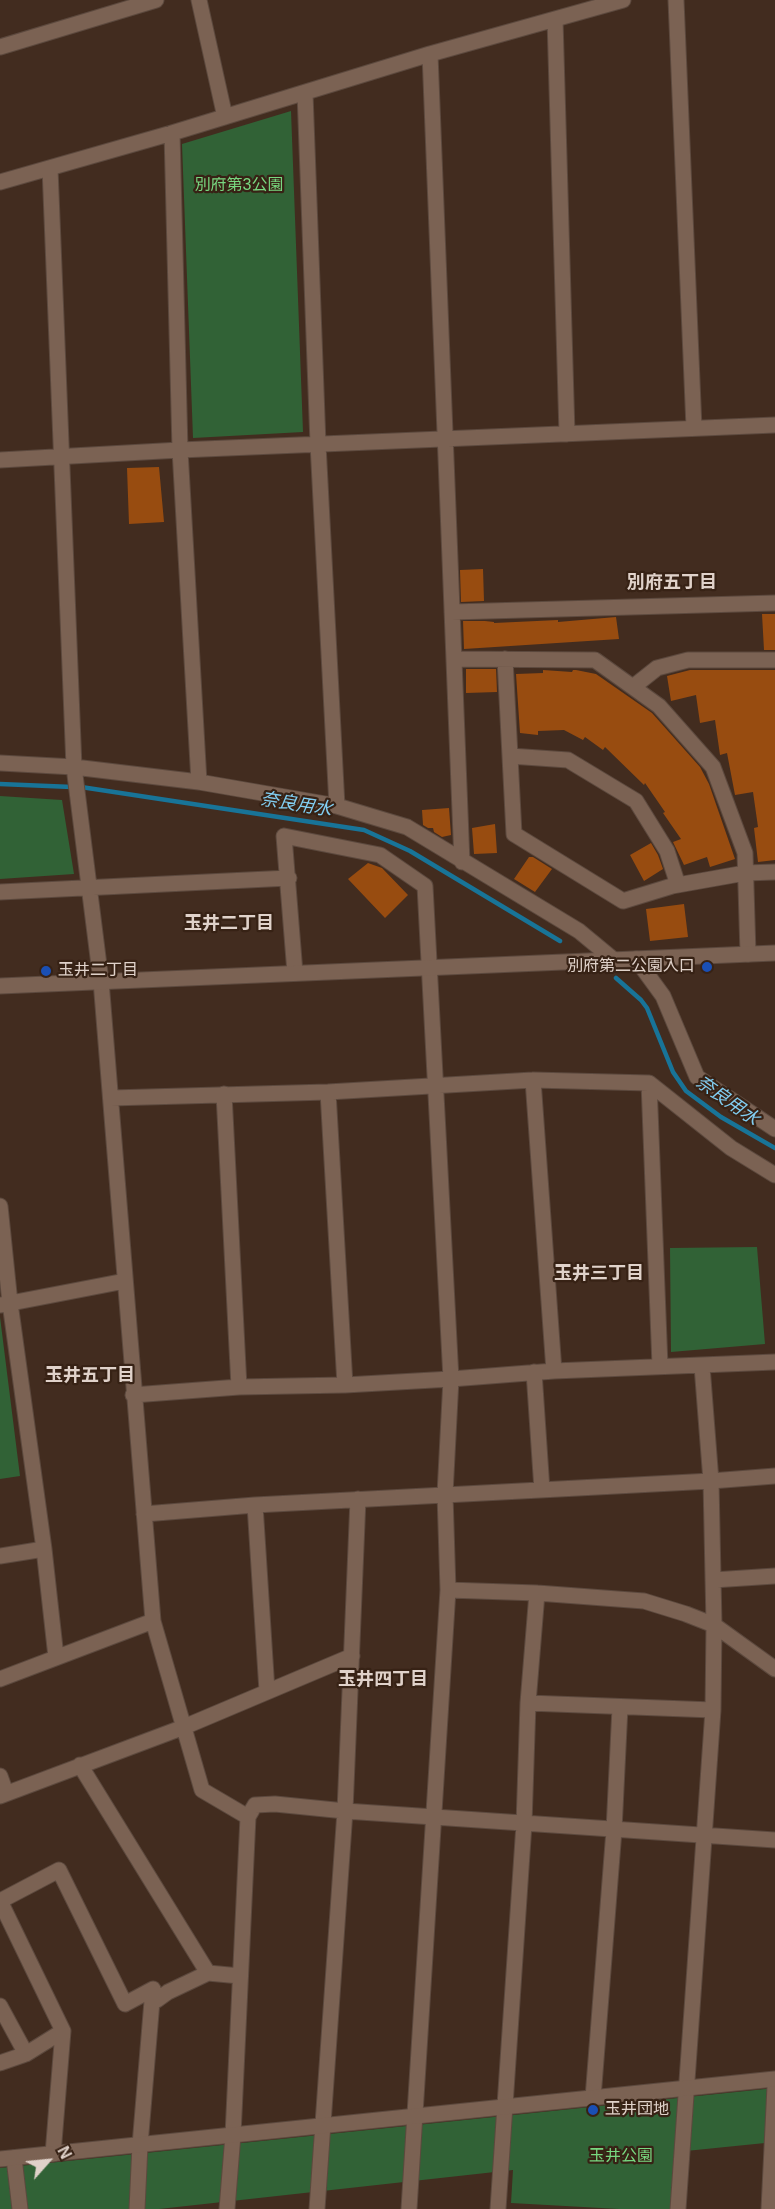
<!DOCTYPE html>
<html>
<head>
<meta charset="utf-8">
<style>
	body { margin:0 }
	#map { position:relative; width:775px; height:2209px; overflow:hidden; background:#422c1f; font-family:Arial,sans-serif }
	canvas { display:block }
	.north { position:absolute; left:18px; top:2131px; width:60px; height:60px; -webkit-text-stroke:4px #372215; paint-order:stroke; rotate:63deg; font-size:16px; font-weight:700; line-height:24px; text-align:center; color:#e0d2ca }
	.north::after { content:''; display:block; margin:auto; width:21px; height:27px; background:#e0d2ca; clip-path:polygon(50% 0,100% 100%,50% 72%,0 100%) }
</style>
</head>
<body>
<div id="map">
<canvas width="775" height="2209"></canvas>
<div class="north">N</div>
</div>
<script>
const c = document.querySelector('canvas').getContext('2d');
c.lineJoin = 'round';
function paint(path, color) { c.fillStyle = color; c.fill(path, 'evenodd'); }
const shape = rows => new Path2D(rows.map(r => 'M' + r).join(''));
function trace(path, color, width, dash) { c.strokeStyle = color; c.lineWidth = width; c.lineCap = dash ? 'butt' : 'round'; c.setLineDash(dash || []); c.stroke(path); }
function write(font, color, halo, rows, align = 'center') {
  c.font = font + ' Arial,"Noto Sans JP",sans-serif'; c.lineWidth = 4.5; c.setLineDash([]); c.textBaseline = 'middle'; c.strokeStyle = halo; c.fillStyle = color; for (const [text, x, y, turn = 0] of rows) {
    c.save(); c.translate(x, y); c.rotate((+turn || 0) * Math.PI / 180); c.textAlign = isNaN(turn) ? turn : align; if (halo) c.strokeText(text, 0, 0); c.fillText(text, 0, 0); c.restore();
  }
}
paint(shape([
	[291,111,303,432,193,438,182,144],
	[0,796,62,800,74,874,0,879],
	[757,1247,765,1344,671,1352,670,1248],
	[0,1317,20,1476,0,1479],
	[775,2088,775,2142,676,2152,671,2209,619,2209,511,2203,513,2170,159,2209,0,2209,0,2168]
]), '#316236');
trace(shape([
	[0,784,72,787],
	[81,787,364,830,410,851,560,941],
	[616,978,641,1000,647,1008,673,1072,686,1091,721,1117,775,1148]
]), '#187498', 4.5);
paint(shape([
	[159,467,164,522,129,524,127,468],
	[483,569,484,601,461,602,460,570],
	[762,614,775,614,775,650,764,650],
	[616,617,619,639,464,649,463,621,485,621,494,622,494,623,558,620,558,622],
	[466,669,496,669,497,692,466,693],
	[543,670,572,672,573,670,576,670,596,674,652,713,700,767,709,784,735,859,710,867,707,857,684,865,673,842,681,839,663,813,665,812,645,783,644,785,605,747,603,750,585,737,583,740,564,730,538,731,538,735,520,733,516,674,543,673],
	[690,670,775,670,775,860,758,862,754,828,758,827,753,792,735,795,727,753,720,755,715,720,700,723,696,695,671,701,667,676],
	[449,808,451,835,442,837,434,832,433,828,428,828,423,825,422,810],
	[495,824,497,853,474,854,472,828],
	[651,843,658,855,663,869,644,881,630,855],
	[529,857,533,857,552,869,535,892,514,879],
	[368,863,382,868,408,895,385,918,348,879],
	[684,904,688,937,650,941,646,909]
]), '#984c10');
const minor = shape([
	[199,0,225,117],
	[676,0,694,428],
	[555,19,567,434],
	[430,54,462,862],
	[305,93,318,444,337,806],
	[172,133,180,450,199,782],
	[50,168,74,767,101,981,153,1621,202,1790,248,1817],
	[0,182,172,133,430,54,623,0],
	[0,460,180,450,775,425],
	[452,612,775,603],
	[454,659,595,660,659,706,713,767,745,853,748,954],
	[505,659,514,834,623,901,672,886,745,873,775,872],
	[633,687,657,668,688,660,775,660],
	[510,756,568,760,636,801,667,851,678,885],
	[0,763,74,767,199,782,337,806,407,827,579,931,614,960],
	[0,892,289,878],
	[636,959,663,996,697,1077,775,1129],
	[295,973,284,836,380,855,425,886,451,1379,445,1494,448,1590,409,2209],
	[533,1080,554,1371],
	[649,1083,660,1366],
	[328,1092,345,1385],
	[224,1094,239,1387],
	[111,1098,328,1092,533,1080,649,1083,731,1148,775,1175],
	[0,1206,10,1303,44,1549,56,1657],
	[1,1305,125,1281],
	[534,1372,542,1490],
	[133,1395,239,1387,345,1385,451,1379,554,1371,775,1362],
	[255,1505,267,1691],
	[144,1514,255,1505,711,1481,775,1476],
	[0,1556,44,1549],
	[713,1580,775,1576],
	[448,1590,537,1593,644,1601,686,1614,714,1625,775,1669],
	[0,1679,153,1621],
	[528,1703,713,1710],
	[80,1765,208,1973,240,1976],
	[0,1776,6,1793],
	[0,1796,184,1727,352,1656],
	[0,1901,59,1870,125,2004,153,1989,157,2000,168,1992,208,1973],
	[0,1901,63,2031],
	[0,2006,26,2054],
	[0,2063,26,2054,63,2031,53,2154],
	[593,2098,614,1830,620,1707],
	[14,2158,20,2209],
	[137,2209,140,2145,153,1989],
	[227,2209,233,2135,248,1817,255,1805,275,1804,345,1811,775,1840],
	[317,2209,345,1811,358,1499],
	[498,2209,524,1824,528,1703,537,1593],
	[678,2209,713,1710,714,1625,711,1481,702,1366],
	[769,2209,775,2086]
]);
const tertiary = shape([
	[0,47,156,0],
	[0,986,775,953],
	[0,2159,775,2079]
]);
trace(minor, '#5c493e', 17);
trace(tertiary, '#5c493e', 17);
trace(minor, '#7b6253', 15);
trace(tertiary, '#7b6253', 15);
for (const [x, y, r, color] of [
	[707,967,6,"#1a4fb4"],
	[46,971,6,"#1a4fb4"],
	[593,2110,6,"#1a4fb4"]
]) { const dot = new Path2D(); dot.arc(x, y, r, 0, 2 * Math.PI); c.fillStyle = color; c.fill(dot); trace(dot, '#372215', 2); }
write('16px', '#78d880', '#372215', [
	["別府第3公園",239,186],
	["玉井公園",621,2157]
]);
write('16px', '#e0d2ca', '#372215', [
	["別府第二公園入口",695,967,"right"],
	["玉井二丁目",58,971],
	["玉井団地",605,2110]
], 'left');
write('bold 18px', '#e0d2ca', '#372215', [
	["別府五丁目",672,583],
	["玉井二丁目",229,924],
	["玉井三丁目",599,1274],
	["玉井五丁目",90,1376],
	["玉井四丁目",383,1680]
]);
write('italic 18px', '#82cef2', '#372215', [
	["奈良用水",296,805,9],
	["奈良用水",727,1101,35]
]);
</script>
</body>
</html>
